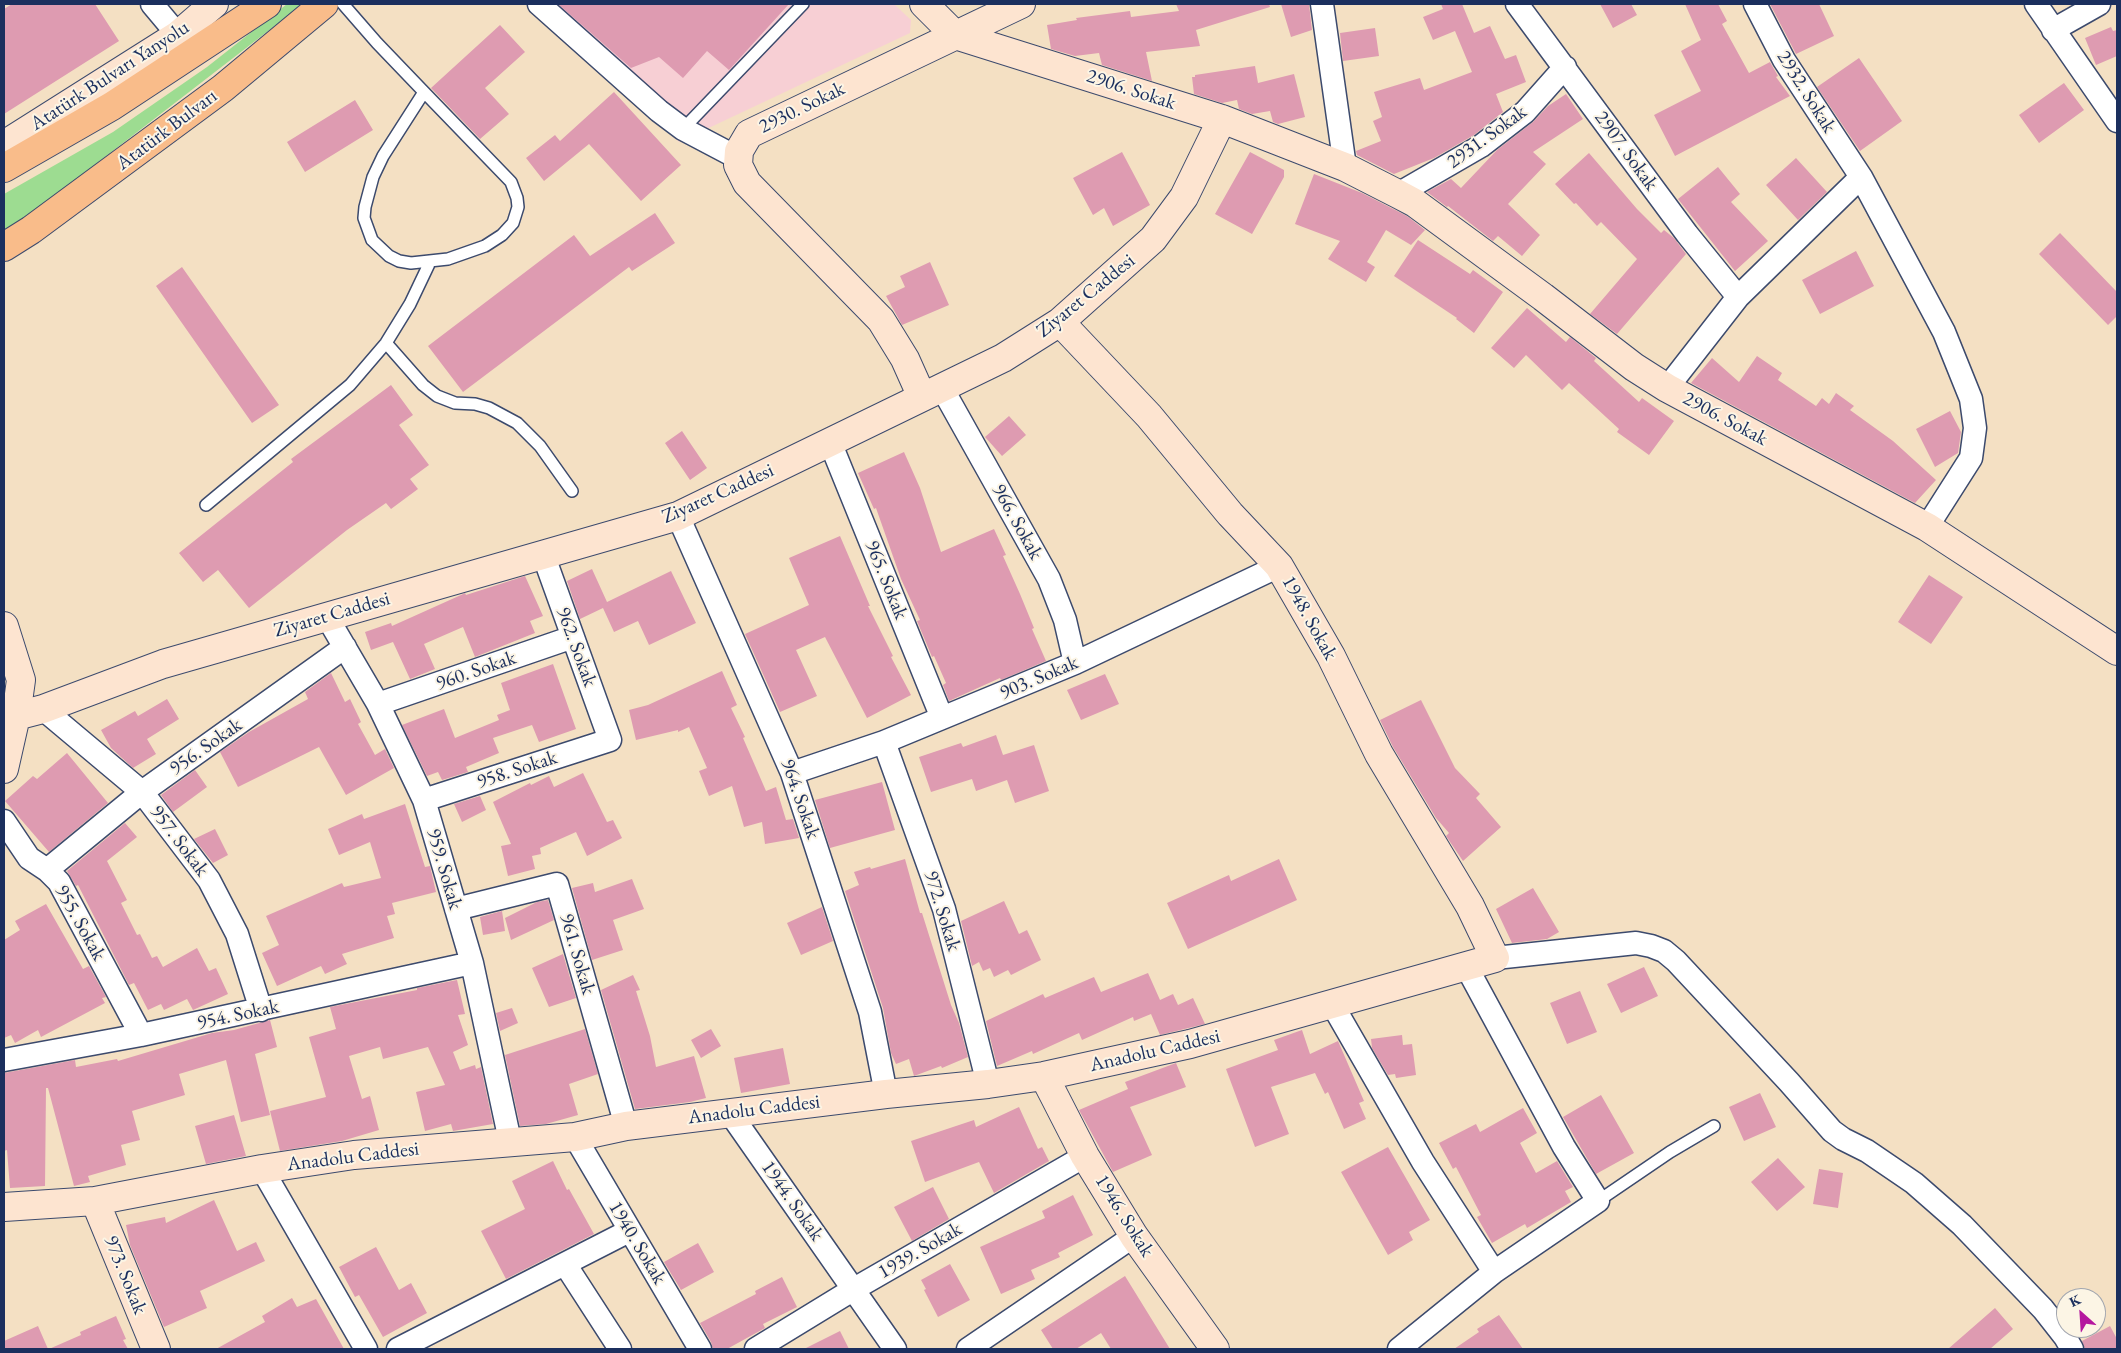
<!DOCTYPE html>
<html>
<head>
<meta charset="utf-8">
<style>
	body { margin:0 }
	#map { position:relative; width:2121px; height:1353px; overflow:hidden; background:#f4e0c3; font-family:"EB Garamond",serif }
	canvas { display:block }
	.frame { position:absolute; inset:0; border:5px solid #1b2f5e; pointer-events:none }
	.north { position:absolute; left:2056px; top:1288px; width:50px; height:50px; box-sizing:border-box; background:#fcf5e5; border:1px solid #a2a6af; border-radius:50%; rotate:334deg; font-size:14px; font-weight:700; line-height:20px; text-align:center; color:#1b2f5e }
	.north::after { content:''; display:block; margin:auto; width:18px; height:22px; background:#b5179e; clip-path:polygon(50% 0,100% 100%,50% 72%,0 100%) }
</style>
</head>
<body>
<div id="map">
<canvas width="2121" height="1353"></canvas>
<div class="frame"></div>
<div class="north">K</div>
</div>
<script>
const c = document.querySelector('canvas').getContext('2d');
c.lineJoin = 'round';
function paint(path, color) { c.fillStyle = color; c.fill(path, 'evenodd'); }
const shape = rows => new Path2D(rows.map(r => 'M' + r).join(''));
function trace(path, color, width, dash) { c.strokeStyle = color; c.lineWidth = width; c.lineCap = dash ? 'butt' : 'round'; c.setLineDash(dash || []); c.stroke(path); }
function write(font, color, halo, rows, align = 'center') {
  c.font = font + ' "EB Garamond",serif'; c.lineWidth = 4; c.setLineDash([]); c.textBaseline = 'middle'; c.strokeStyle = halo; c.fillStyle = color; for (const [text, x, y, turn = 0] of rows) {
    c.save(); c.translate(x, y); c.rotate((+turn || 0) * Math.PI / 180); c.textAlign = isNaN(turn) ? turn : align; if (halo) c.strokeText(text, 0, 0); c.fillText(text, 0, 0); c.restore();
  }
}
paint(shape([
	[543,4,894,4,911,20,910,33,679,142,561,19]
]), '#f7cfd4');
paint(shape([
	[287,4,303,4,35,211,4,232,4,194,113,132,207,67]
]), '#9ddc91');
paint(shape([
	[12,4,95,4,119,41,4,114,4,9],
	[558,4,789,4,729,70,707,51,683,78,659,57,631,68],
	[1176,4,1269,4,1270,7,1196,30,1200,46,1146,52,1152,81,1102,65,1099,53,1075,56,1051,49,1047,25,1077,20,1076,18,1130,11,1131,17,1179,11],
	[1281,4,1309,4,1312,30,1291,37],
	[1441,4,1462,4,1474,33,1490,26,1505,59,1516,55,1526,82,1496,94,1503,112,1474,135,1434,158,1394,174,1357,155,1356,151,1381,141,1373,121,1382,117,1374,92,1420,78,1424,90,1472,72,1455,31,1433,40,1423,17,1443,9],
	[1600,4,1631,4,1637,15,1613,28],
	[1685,4,1718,4,1727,21,1722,24,1749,73,1770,62,1778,76,1776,77,1790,96,1675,156,1654,115,1701,91,1681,51,1701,40],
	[1770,4,1819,4,1834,36,1796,54],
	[500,25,525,52,485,88,509,114,480,139,431,88],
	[2111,27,2113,31,2117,30,2117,56,2096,65,2085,38],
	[1375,28,1379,56,1343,61,1340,33],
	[1859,58,1902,121,1860,151,1817,87],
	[1255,66,1258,83,1294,74,1305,117,1278,124,1273,122,1270,111,1252,114,1239,109,1237,100,1222,103,1194,94,1192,77,1195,77,1195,75],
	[2064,83,2084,110,2039,143,2019,115],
	[614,92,681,165,641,201,589,144,544,181,526,158,555,135,560,141],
	[1566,94,1583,119,1533,152,1546,164,1508,204,1540,235,1522,256,1498,236,1493,241,1448,206,1447,207,1427,192,1451,179,1461,188,1497,150,1533,122,1548,106],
	[355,100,373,130,305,172,287,142],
	[1122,152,1150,205,1113,226,1104,208,1093,215,1073,178],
	[1250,152,1284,170,1284,177,1252,234,1215,214],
	[1589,153,1637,209,1661,233,1664,230,1674,238,1686,254,1617,334,1590,314,1637,259,1601,222,1597,226,1576,203,1574,204,1555,184],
	[1796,158,1827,192,1798,220,1766,185],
	[1718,167,1740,194,1731,202,1768,241,1735,271,1678,199],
	[1314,174,1362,193,1407,216,1425,230,1411,245,1386,230,1367,262,1375,267,1366,282,1328,259,1340,241,1295,224],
	[655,213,675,243,632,271,629,267,463,392,428,346,574,235,590,256],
	[2060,233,2117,292,2117,316,2108,325,2039,254],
	[1418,240,1470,274,1473,270,1503,292,1474,333,1456,319,1457,318,1394,276],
	[1856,251,1874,286,1820,314,1802,280],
	[930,262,949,305,902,325,886,296,905,287,900,276],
	[182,267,279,405,252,423,156,286],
	[1527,308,1566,342,1570,337,1596,358,1594,361,1639,402,1642,398,1674,421,1649,455,1617,432,1619,429,1569,383,1562,390,1526,355,1514,368,1491,348],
	[1757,356,1782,373,1778,380,1816,406,1822,398,1829,404,1836,393,1854,406,1850,410,1893,441,1936,480,1915,503,1691,383,1712,358,1739,382],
	[391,385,413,415,399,425,429,465,410,479,418,489,391,509,386,503,347,530,249,608,218,570,203,582,179,553,293,462,291,459],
	[1950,411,1961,432,1958,453,1935,467,1916,429],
	[1009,416,1026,435,1002,456,985,437],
	[682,431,707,468,690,480,665,443],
	[904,452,920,488,941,552,994,529,1006,555,1003,556,1020,594,1034,628,1032,629,1046,661,1001,680,1000,678,949,701,943,685,946,683,934,656,932,657,917,621,920,620,901,579,876,508,874,509,858,473],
	[840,536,870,606,868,606,893,656,891,657,911,695,867,718,825,637,796,650,817,696,780,712,745,634,809,605,789,558],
	[592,569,607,602,671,571,696,623,649,645,638,621,614,632,603,608,580,619,567,581],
	[1929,575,1963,597,1931,644,1898,622],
	[525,576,543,616,530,621,535,633,475,657,463,627,424,644,435,669,410,679,393,642,371,650,365,632,391,623,392,626,461,595,465,593,466,595],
	[553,664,576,729,539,742,532,725,493,738,499,753,466,767,468,772,442,780,438,772,427,776,402,725,444,709,455,738,499,720,497,715,510,710,501,683],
	[722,671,737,705,731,708,745,737,743,738,766,791,776,787,786,820,793,819,799,838,765,844,762,822,744,827,732,786,709,796,699,771,707,768,689,727,678,732,678,730,636,740,629,710,648,705],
	[331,673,345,702,350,699,361,722,358,724,375,755,385,749,394,768,346,795,319,747,238,787,220,752,249,732,308,699,305,692],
	[1105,674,1119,704,1081,720,1067,690],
	[167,699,179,719,147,739,156,754,133,768,111,748,101,730,135,711,138,716],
	[1421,700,1455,768,1480,794,1476,798,1501,827,1463,861,1446,836,1449,833,1436,818,1393,747,1380,720],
	[996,735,1003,755,1034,745,1049,791,1015,803,1007,780,976,791,972,779,931,792,919,757,961,743,963,747],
	[67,753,108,803,49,852,5,801,33,776,37,779],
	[195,770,207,787,173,812,161,795],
	[583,773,607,822,613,820,622,838,587,856,576,832,540,848,541,854,532,856,535,869,508,876,501,846,511,844,493,802,530,783,531,785,549,776,554,787],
	[882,782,895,830,830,848,815,800],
	[480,796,486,810,462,822,454,804],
	[405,804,425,867,430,866,436,892,392,903,395,914,387,916,394,938,342,954,347,964,325,974,321,966,277,986,262,953,279,945,266,916,342,883,344,887,381,878,370,842,339,855,328,829,362,814,364,819],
	[125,823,137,837,107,861,127,900,121,903,137,935,140,934,152,958,157,956,163,967,197,948,209,971,216,968,228,994,193,1010,187,999,164,1010,161,1004,148,1010,134,983,129,985,78,885,76,886,67,871],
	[215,829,228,855,213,863,194,839],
	[905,859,920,913,922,913,951,1005,959,1023,968,1057,942,1068,941,1066,914,1076,909,1059,896,1064,891,1053,883,1008,845,891,859,885,854,872,870,867,871,869],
	[1279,859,1297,900,1188,949,1167,903,1229,875,1231,881],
	[632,879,644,909,613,920,623,950,592,960,572,888,593,883,595,892],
	[1533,888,1559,932,1547,939,1512,943,1496,909],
	[548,900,554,920,511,940,505,918,537,902],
	[1004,901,1019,934,1027,930,1041,960,1011,975,1008,970,994,977,990,968,983,971,979,962,972,966,961,921],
	[46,904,83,969,89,966,106,997,102,998,105,1003,41,1037,38,1030,15,1043,11,1035,4,1038,4,940,20,930,15,921],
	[822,907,833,941,801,955,787,923],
	[502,911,505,931,483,935,480,917],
	[563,954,576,998,549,1007,532,968],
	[1644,967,1658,996,1621,1013,1607,984],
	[1148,973,1160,1000,1173,994,1178,1005,1193,998,1205,1024,1160,1035,1151,1014,1134,1021,1133,1017,1082,1040,1079,1033,1033,1054,1032,1051,997,1066,986,1021,1043,994,1045,998,1094,977,1101,992],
	[633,975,640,990,636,991,650,1036,656,1067,694,1056,706,1098,690,1102,635,1109,601,990],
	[457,980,465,1014,458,1015,468,1045,453,1052,460,1070,475,1065,476,1069,481,1067,493,1124,453,1131,451,1124,425,1131,416,1092,445,1085,428,1047,383,1059,380,1047,349,1056,362,1099,370,1096,379,1130,342,1141,280,1151,270,1111,326,1097,309,1037,336,1029,330,1007,417,990,417,988],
	[1580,991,1597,1032,1567,1044,1550,1003],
	[512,1008,518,1023,500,1031,496,1013],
	[270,1020,277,1047,255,1054,270,1115,241,1122,226,1060,179,1074,185,1095,132,1111,140,1140,121,1145,126,1165,88,1176,90,1182,74,1186,48,1088,46,1088,45,1186,10,1188,7,1150,4,1151,4,1073,75,1060,76,1067,117,1059,118,1061,212,1033,234,1030],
	[585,1029,598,1074,569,1084,578,1115,546,1124,520,1126,505,1055],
	[711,1029,721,1046,701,1058,691,1040],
	[1302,1030,1310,1054,1338,1041,1364,1101,1359,1103,1366,1119,1344,1129,1328,1092,1325,1094,1315,1073,1271,1087,1289,1134,1255,1147,1226,1069,1278,1050,1274,1040],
	[1402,1035,1403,1045,1412,1044,1416,1075,1396,1078,1395,1074,1388,1075,1372,1048,1371,1039],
	[783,1048,790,1084,741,1093,734,1058],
	[1176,1063,1186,1087,1130,1107,1152,1155,1113,1172,1079,1110,1128,1089,1125,1082],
	[1760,1093,1776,1127,1744,1141,1729,1107],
	[1601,1095,1634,1153,1596,1174,1563,1117],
	[1019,1107,1038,1149,1042,1147,1049,1161,994,1193,979,1162,925,1182,911,1141,974,1120,976,1127],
	[1523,1108,1537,1133,1520,1143,1536,1173,1557,1161,1573,1187,1565,1191,1571,1202,1527,1228,1525,1224,1492,1243,1477,1217,1481,1215,1456,1167,1453,1169,1439,1143,1476,1124,1480,1132],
	[234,1115,246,1156,206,1164,195,1126],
	[1388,1147,1430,1220,1409,1232,1413,1240,1388,1255,1341,1172],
	[1778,1158,1805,1187,1777,1211,1751,1182],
	[553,1161,567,1190,569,1189,594,1234,506,1279,481,1231,525,1209,512,1181],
	[1819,1169,1843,1173,1838,1208,1813,1204],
	[933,1187,949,1219,912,1241,894,1207],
	[1073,1195,1093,1235,1058,1253,1060,1257,1031,1270,1035,1279,1001,1294,980,1247,1045,1218,1042,1211],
	[214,1200,237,1251,256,1242,265,1261,200,1291,207,1308,164,1327,130,1245,126,1225,165,1217,166,1223],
	[698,1243,714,1272,681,1290,664,1262],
	[376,1247,399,1290,411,1283,427,1313,383,1337,359,1295,355,1297,339,1267],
	[950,1264,970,1300,938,1317,924,1290,926,1289,921,1280],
	[1125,1276,1170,1349,1111,1349,1101,1333,1076,1349,1053,1349,1041,1330],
	[782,1277,797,1307,763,1324,765,1328,727,1349,713,1349,711,1342,700,1323,756,1294,755,1291],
	[292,1298,297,1307,316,1299,344,1349,216,1349,265,1322,262,1316],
	[1995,1308,2013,1329,1990,1349,1948,1349],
	[1499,1315,1523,1349,1454,1349,1479,1332,1477,1329],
	[116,1316,126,1339,123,1340,128,1349,49,1349,81,1335,80,1332],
	[38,1326,48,1349,4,1349,4,1341],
	[2110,1326,2117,1339,2117,1349,2085,1349,2082,1341],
	[840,1331,849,1349,804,1349]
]), '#de9bb1');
const lane = shape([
	[343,4,377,43,424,92,511,182,517,198,518,207,513,223,502,235,485,246,448,259,411,263,399,261,389,256,372,240,364,218,365,207,373,177,383,156,424,92],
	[683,129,803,4],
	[386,343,423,385,437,396,455,403,475,404,489,408,517,423,540,446,572,491],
	[206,505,350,385,386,343,410,304,430,262],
	[1598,1201,1670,1152,1714,1126]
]);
const street = shape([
	[152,4,178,35],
	[539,4,659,111,683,129,738,158],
	[1322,4,1345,167],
	[1517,4,1687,234,1738,297],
	[1755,4,1784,60,1861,177,1944,332,1971,399,1975,428,1971,458,1927,527],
	[2036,4,2117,121],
	[2053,30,2099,4],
	[1398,194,1481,146,1525,112,1565,67],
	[942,388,1049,579,1065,620,1075,663],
	[1667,388,1738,297,1861,177],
	[830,442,942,718],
	[678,516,792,773,870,1012,886,1094],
	[327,617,378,704,424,800,472,963,510,1141],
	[378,704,573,637],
	[43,709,142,792,209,880,237,934,261,1010],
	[884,742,944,909,988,1084],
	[792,773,884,742,1075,663,1279,566],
	[424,800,610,740,543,554],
	[4,821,29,858,47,870,59,882,141,1035],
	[47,870,142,792,345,647],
	[456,909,557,884,626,1126],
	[1495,958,1636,943,1651,946,1664,951,1676,961,1789,1082,1832,1131,1843,1139,1867,1151,1914,1183,1962,1225,2043,1309,2065,1337,2072,1349],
	[1332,1004,1423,1162,1494,1272],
	[4,1060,141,1035,472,963],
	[730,1113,895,1349],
	[575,1137,700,1349],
	[262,1169,366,1349],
	[565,1264,620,1349],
	[398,1349,629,1231],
	[756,1349,854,1289,1085,1156],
	[968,1349,1134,1236],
	[1399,1349,1494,1272,1598,1201,1564,1147,1466,966]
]);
const secondary = shape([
	[924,4,955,35,1222,119,1345,167,1398,194,1415,203,1543,297,1634,367,1667,388,1927,527,2117,651],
	[4,145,178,35,214,4],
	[922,397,905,359,881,320,747,183,738,165,739,151,749,134,1021,4],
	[4,626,21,680,16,716,4,769],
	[16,716,43,709,163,664,678,516,1003,358,1060,322,1153,239,1184,197,1222,119],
	[1044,1076,1085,1156,1134,1236,1215,1349],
	[95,1201,156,1349],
	[4,1207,95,1201,262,1169,354,1155,575,1137,626,1126,886,1094,988,1084,1044,1076,1190,1044,1495,958,1470,906,1379,754,1331,656,1279,566,1230,514,1149,416,1060,322]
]);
const highway = shape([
	[4,168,112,106,267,4],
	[4,247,31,230,223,88,324,4]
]);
trace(lane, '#3c4a6d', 14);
trace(street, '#3c4a6d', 25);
trace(secondary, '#3c4a6d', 30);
trace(highway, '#3c4a6d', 30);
trace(lane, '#fff', 11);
trace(street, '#fff', 22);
trace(secondary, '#fde4d0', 28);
trace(highway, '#f9bc8a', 28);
write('20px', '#1b2f5e', '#fcf5e5', [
	["Atatürk Bulvarı Yanyolu",110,76,-33],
	["2906. Sokak",1131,90,18],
	["2932. Sokak",1806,92,58],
	["2930. Sokak",802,108,-26],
	["Atatürk Bulvarı",167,130,-37],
	["2931. Sokak",1487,137,-36],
	["2907. Sokak",1626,151,54],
	["Ziyaret Caddesi",1086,296,-39],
	["2906. Sokak",1725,419,28],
	["Ziyaret Caddesi",718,494,-24],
	["966. Sokak",1017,522,61],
	["965. Sokak",886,580,68],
	["Ziyaret Caddesi",332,615,-16],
	["1948. Sokak",1309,618,61],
	["962. Sokak",576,647,70],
	["960. Sokak",476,671,-19],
	["903. Sokak",1039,678,-23],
	["956. Sokak",206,747,-35],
	["958. Sokak",517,770,-18],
	["964. Sokak",800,799,71],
	["957. Sokak",179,841,53],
	["959. Sokak",444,869,74],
	["972. Sokak",942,911,73],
	["955. Sokak",80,923,61],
	["961. Sokak",577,954,74],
	["954. Sokak",238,1015,-12],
	["Anadolu Caddesi",1155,1051,-13],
	["Anadolu Caddesi",754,1110,-7],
	["Anadolu Caddesi",353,1157,-7],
	["1944. Sokak",792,1201,55],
	["1946. Sokak",1124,1216,58],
	["1940. Sokak",637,1243,59],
	["1939. Sokak",920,1251,-30],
	["973. Sokak",125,1275,68]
]);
</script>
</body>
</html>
